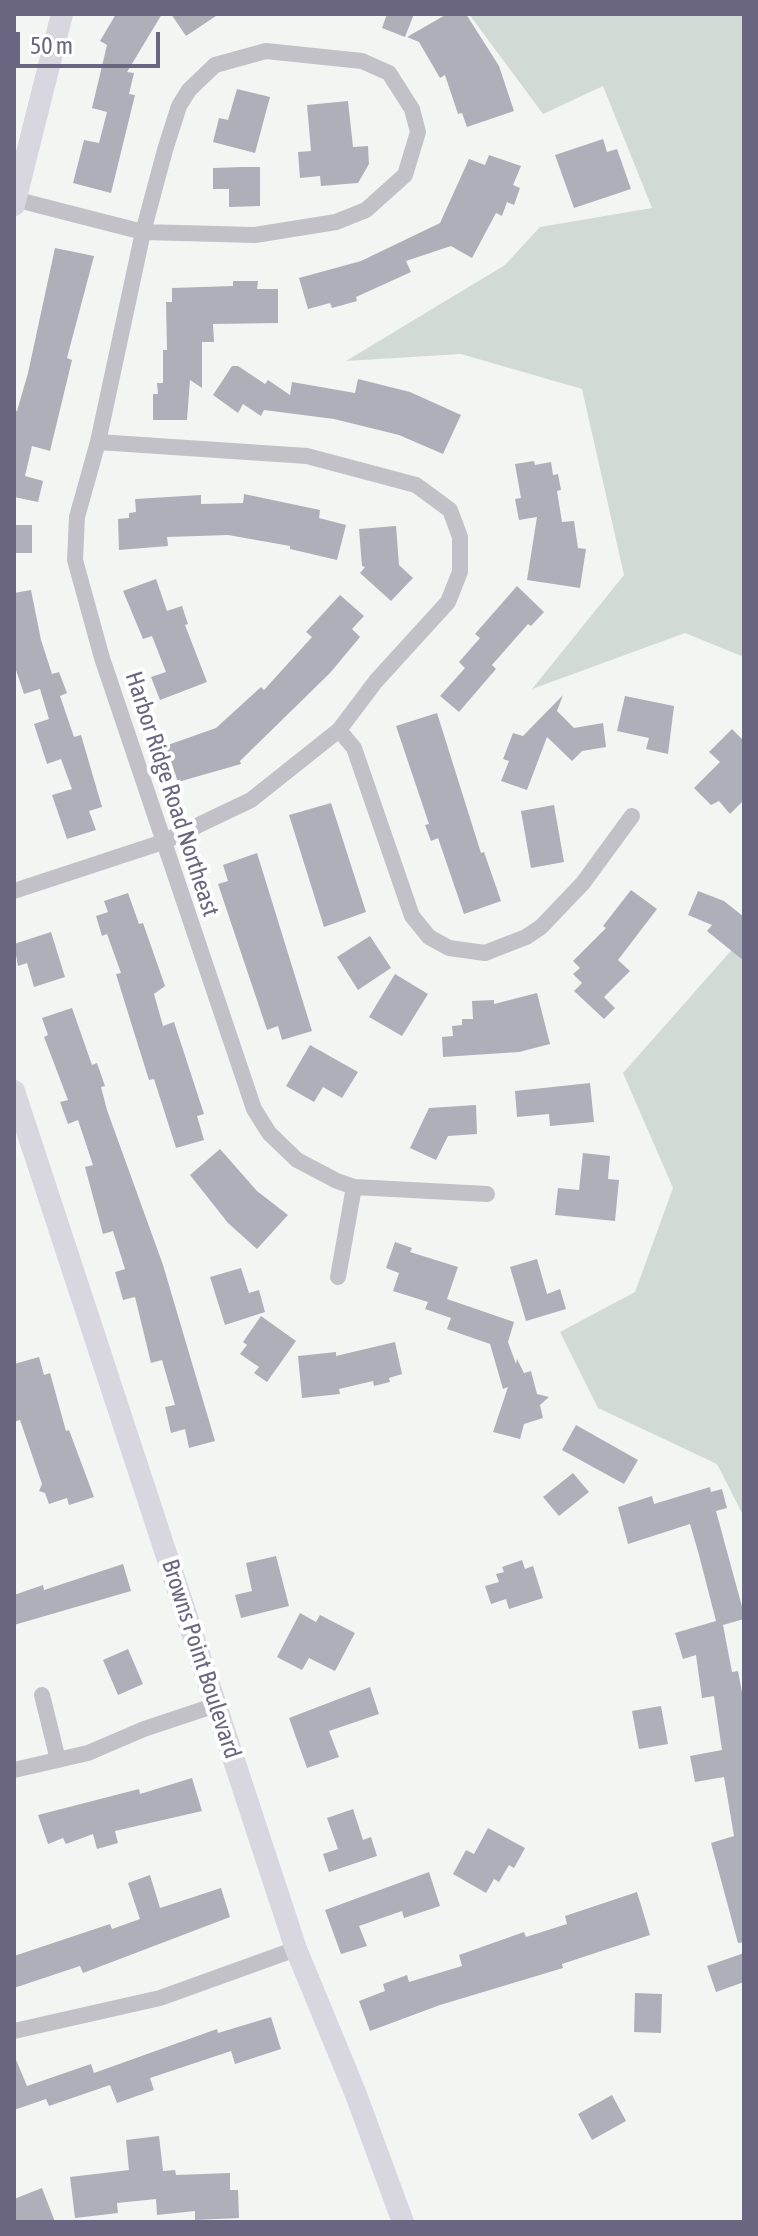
<!DOCTYPE html>
<html>
<head>
<meta charset="utf-8">
<style>
	body { margin:0 }
	#map { position:relative; width:758px; height:2236px; overflow:hidden; background:#f3f5f2; font-family:"Asap Condensed",sans-serif }
	canvas { display:block }
	.frame { position:absolute; inset:0; border:16px solid #6a6681; pointer-events:none }
	.scale { position:absolute; left:16px; top:32px; width:144px; height:36px; box-sizing:border-box; border:4px solid #6a6681; border-top:0; padding-left:10px; font-size:24px; line-height:28px; white-space:nowrap; color:#6a6681; -webkit-text-stroke:6px #fff; paint-order:stroke }
</style>
</head>
<body>
<div id="map">
<canvas width="758" height="2236"></canvas>
<div class="frame"></div>
<div class="scale">50 m</div>
</div>
<script>
const c = document.querySelector('canvas').getContext('2d');
c.lineJoin = 'round';
function paint(path, color) { c.fillStyle = color; c.fill(path, 'evenodd'); }
const shape = rows => new Path2D(rows.map(r => 'M' + r).join(''));
function trace(path, color, width, dash) { c.strokeStyle = color; c.lineWidth = width; c.lineCap = dash ? 'butt' : 'round'; c.setLineDash(dash || []); c.stroke(path); }
function write(font, color, halo, rows, align = 'center') {
  c.font = font + ' "Asap Condensed",sans-serif'; c.lineWidth = 8; c.setLineDash([]); c.textBaseline = 'middle'; c.strokeStyle = halo; c.fillStyle = color; for (const [text, x, y, turn = 0] of rows) {
    c.save(); c.translate(x, y); c.rotate((+turn || 0) * Math.PI / 180); c.textAlign = isNaN(turn) ? turn : align; if (halo) c.strokeText(text, 0, 0); c.fillText(text, 0, 0); c.restore();
  }
}
paint(shape([
	[469,14,744,14,744,657,685,633,532,689,624,575,582,389,461,354,346,361,505,265,540,227,652,208,603,86,543,114],
	[744,936,744,1517,717,1464,598,1408,560,1332,635,1292,673,1188,623,1073]
]), '#d2dad5');
paint(shape([
	[116,14,162,14,127,72,134,73,129,94,135,95,111,193,73,183,84,140,99,143,107,112,92,108,107,45,100,41],
	[171,14,219,14,186,36],
	[387,14,414,14,405,37,382,28],
	[447,14,466,14,499,66,514,111,467,127,462,113,458,114,445,75,440,78,419,42,407,37],
	[237,89,270,97,255,153,213,142,219,118,228,120],
	[348,101,353,147,368,146,369,164,358,183,321,186,320,176,300,178,298,152,311,151,307,105],
	[603,139,607,152,617,149,631,189,574,208,555,155],
	[489,155,521,166,513,185,520,188,514,205,507,202,502,216,496,213,472,258,451,246,406,261,411,272,356,297,357,301,332,308,330,303,308,309,299,278,361,261,440,223,469,159,485,165],
	[242,167,260,167,260,206,229,207,229,189,213,189,213,168],
	[55,248,94,256,67,358,72,360,50,451,32,446,25,476,43,481,38,502,14,497,14,410,17,411,28,373],
	[233,281,258,281,257,289,278,289,278,323,213,324,214,342,202,342,202,388,190,380,187,420,153,420,153,394,158,394,157,383,163,383,163,350,167,350,166,302,172,302,172,288,233,286],
	[232,366,238,366,265,384,268,380,290,395,292,382,355,393,358,379,410,392,461,415,443,454,399,435,334,419,264,410,261,416,243,404,238,413,213,395],
	[534,461,535,465,551,462,553,475,558,474,561,490,557,491,562,522,574,521,578,548,586,549,580,588,527,580,537,517,519,520,515,499,521,498,515,464],
	[244,494,320,510,319,518,346,525,337,560,290,549,290,546,228,535,167,537,168,546,119,550,118,519,129,518,129,513,136,512,135,499,201,495,201,504,243,503],
	[14,525,32,525,32,553,14,553],
	[396,526,399,565,413,578,391,601,360,573,365,567,362,566,359,529],
	[156,579,167,611,182,606,188,624,185,625,207,682,160,700,151,677,166,672,152,636,143,639,123,591],
	[517,586,544,612,531,626,528,624,492,665,496,669,459,712,440,696,465,668,459,662,480,638,475,634],
	[31,590,41,640,52,674,59,672,67,693,60,696,74,737,81,735,102,807,89,811,96,830,67,839,52,795,72,789,61,759,47,764,34,724,49,719,40,689,24,694,14,664,14,593],
	[340,595,364,616,352,629,360,637,330,673,240,761,241,764,178,782,165,746,216,728,261,687,264,690,312,637,306,632],
	[563,695,557,711,574,728,603,723,606,747,582,751,572,761,547,737,527,790,501,781,509,761,503,759,513,733,523,736],
	[625,696,674,706,668,754,646,749,649,738,617,731],
	[437,713,481,853,484,852,501,901,464,914,438,838,431,841,425,825,429,824,396,726],
	[732,729,744,741,744,800,730,814,719,801,711,805,694,788,720,762,709,752],
	[331,803,366,912,324,927,289,815],
	[554,805,564,862,531,868,521,811],
	[257,853,312,1031,282,1040,278,1026,267,1030,218,884,228,881,223,865],
	[631,890,657,909,618,960,630,971,604,997,615,1008,604,1019,574,991,582,983,573,974,580,968,573,961,606,928,603,926],
	[698,891,724,901,744,917,744,961,707,931,712,925,688,915],
	[128,893,139,924,143,923,165,986,154,994,163,1026,174,1022,204,1114,197,1116,204,1140,176,1148,154,1079,149,1080,133,1029,116,974,121,973,107,934,102,936,96,916,108,912,104,901],
	[51,932,65,977,34,987,27,963,18,966,14,944],
	[370,936,391,968,358,990,337,957],
	[395,974,428,994,402,1036,369,1017],
	[537,993,550,1044,519,1052,443,1057,442,1037,453,1036,452,1026,462,1025,462,1019,473,1019,472,1001,494,1000,494,1004],
	[72,1008,92,1065,97,1063,105,1086,101,1087,107,1110,163,1265,215,1441,189,1448,185,1429,171,1433,165,1407,175,1405,162,1360,151,1363,135,1297,123,1300,115,1272,125,1269,113,1231,103,1234,85,1167,93,1165,78,1120,68,1124,60,1102,68,1100,44,1037,48,1035,42,1018],
	[310,1045,358,1072,342,1098,323,1087,314,1102,286,1086],
	[590,1083,594,1122,550,1126,549,1114,517,1117,515,1091],
	[476,1105,477,1134,448,1136,436,1160,410,1148,429,1108],
	[220,1149,257,1191,288,1215,257,1249,228,1223,190,1175],
	[583,1153,610,1156,608,1179,619,1180,615,1221,555,1215,558,1188,579,1190],
	[395,1242,412,1248,410,1252,458,1267,447,1299,514,1322,508,1342,516,1364,517,1359,524,1373,531,1371,537,1394,549,1397,540,1405,543,1418,524,1424,520,1439,493,1432,508,1387,503,1389,490,1344,447,1329,451,1318,425,1309,428,1302,393,1291,399,1273,386,1268],
	[537,1259,547,1294,560,1289,566,1309,526,1321,510,1267],
	[241,1268,249,1293,259,1290,265,1312,225,1325,210,1277],
	[261,1316,296,1341,267,1382,254,1373,259,1367,240,1354,247,1345,243,1342],
	[395,1342,402,1374,389,1378,390,1382,374,1386,373,1381,339,1389,340,1394,302,1398,298,1356,336,1352,336,1356],
	[39,1357,44,1375,50,1373,66,1431,69,1430,94,1497,69,1505,67,1498,49,1504,45,1493,39,1491,42,1484,20,1420,14,1422,14,1364],
	[576,1425,638,1460,624,1484,562,1450],
	[573,1473,589,1492,559,1516,543,1497],
	[710,1487,711,1492,722,1489,727,1508,716,1511,744,1614,744,1619,723,1625,732,1672,738,1671,744,1703,744,1942,738,1943,711,1843,734,1836,724,1777,695,1782,690,1756,722,1750,714,1696,702,1698,696,1655,683,1659,675,1633,716,1621,699,1555,690,1524,628,1544,618,1507,652,1496,654,1504],
	[276,1556,289,1606,241,1618,235,1595,252,1591,246,1563],
	[522,1560,525,1569,533,1566,543,1598,509,1609,506,1599,491,1604,485,1586,499,1582,496,1574,504,1572,502,1567],
	[123,1564,131,1591,14,1625,14,1595,43,1585,44,1590],
	[300,1613,316,1622,320,1615,355,1633,335,1671,309,1658,302,1670,277,1657],
	[128,1649,143,1684,118,1695,103,1660],
	[370,1687,379,1714,329,1731,339,1757,307,1768,289,1718],
	[661,1706,668,1744,639,1749,632,1711],
	[192,1778,202,1811,115,1831,118,1843,97,1849,93,1834,66,1844,63,1838,48,1844,38,1815,139,1789,140,1794],
	[353,1809,363,1840,371,1837,377,1856,329,1872,323,1854,338,1849,327,1818],
	[488,1828,525,1848,514,1868,509,1865,499,1882,494,1879,486,1893,453,1874,466,1850,474,1854],
	[429,1872,440,1906,404,1918,402,1911,359,1926,367,1946,341,1954,325,1910],
	[150,1875,160,1908,221,1888,230,1917,83,1973,80,1966,14,1988,14,1956,110,1924,112,1929,140,1919,128,1883],
	[637,1892,650,1935,562,1964,563,1968,440,2005,370,2031,359,2001,385,1991,383,1984,407,1975,409,1982,462,1966,459,1955,524,1932,526,1937,567,1924,565,1916],
	[744,1953,744,1982,716,1992,707,1966],
	[635,1993,662,1994,661,2033,634,2032],
	[271,2017,281,2049,235,2064,231,2051,150,2078,154,2090,117,2103,110,2085,49,2106,46,2099,14,2110,14,2055,27,2086,91,2064,94,2073,217,2029,218,2033],
	[612,2095,626,2121,592,2140,578,2114],
	[159,2136,163,2171,175,2170,176,2175,230,2173,230,2190,238,2190,239,2218,195,2220,195,2211,157,2215,156,2199,117,2203,118,2213,75,2218,70,2177,129,2170,126,2140],
	[42,2188,55,2222,14,2222,14,2199]
]), '#afafb9');
trace(shape([
	[266,51,362,61,389,73,412,109,418,132,405,175,366,210,336,222,255,235,143,232,165,150,179,106,189,90,215,65,266,51],
	[14,199,143,232,98,442,77,517,75,560,102,658,254,1109,269,1133,297,1160,337,1181,354,1187,487,1194],
	[339,730,354,748,412,916,429,937,449,948,485,953,526,937,541,927,583,883,632,816],
	[14,891,163,842,251,800,339,730,376,681,448,602,460,572,460,537,450,510,416,485,307,456,98,442],
	[338,1277,354,1187],
	[42,1695,58,1760],
	[14,1770,88,1753,144,1729,216,1705],
	[14,2031,160,1998,296,1949]
]), '#c2c1c8', 16);
trace(shape([
	[14,205,62,14],
	[14,1091,296,1949,355,2092,403,2222]
]), '#d8d6de', 22);
write('24px', '#6a6681', '#fff', [
	["Harbor Ridge Road Northeast",172,794,72],
	["Browns Point Boulevard",201,1659,72]
]);
</script>
</body>
</html>
